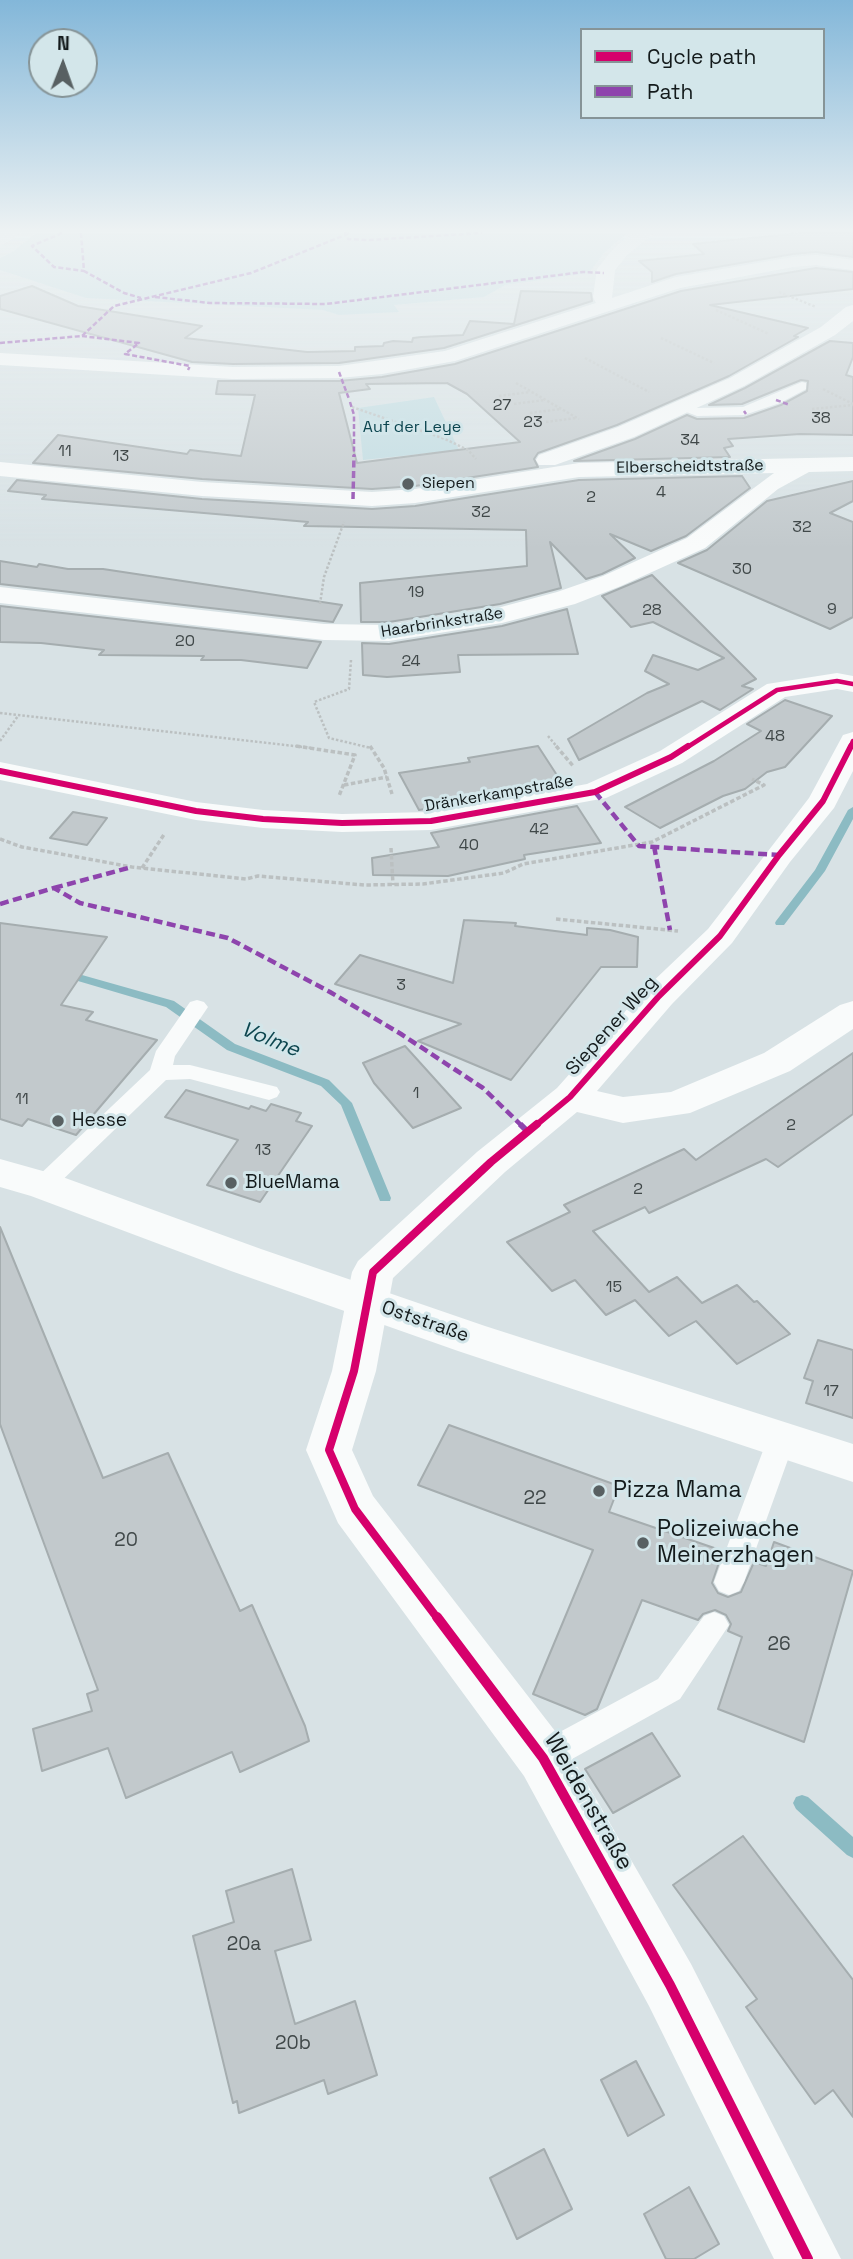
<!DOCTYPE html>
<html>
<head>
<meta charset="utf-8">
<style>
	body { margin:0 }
	#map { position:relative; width:853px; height:2259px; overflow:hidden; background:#d8e2e5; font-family:"Space Grotesk",sans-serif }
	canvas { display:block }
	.legend { position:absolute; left:580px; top:28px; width:245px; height:91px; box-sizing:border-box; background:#d3e6ea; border:2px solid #869497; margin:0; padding:9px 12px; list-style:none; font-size:21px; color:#131a1b }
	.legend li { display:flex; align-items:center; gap:14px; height:35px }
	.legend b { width:35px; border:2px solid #869497 }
	.north { position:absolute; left:28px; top:28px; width:70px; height:70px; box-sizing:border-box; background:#d3e6ea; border:2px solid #869497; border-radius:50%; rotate:1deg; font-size:19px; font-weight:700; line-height:28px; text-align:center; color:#131a1b }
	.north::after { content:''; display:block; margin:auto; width:24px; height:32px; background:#586062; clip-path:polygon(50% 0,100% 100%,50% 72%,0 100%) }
</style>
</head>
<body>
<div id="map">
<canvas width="853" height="2259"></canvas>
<ul class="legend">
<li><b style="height:9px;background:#d6006c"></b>Cycle path</li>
<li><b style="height:9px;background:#8e44ad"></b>Path</li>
</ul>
<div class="north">N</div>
</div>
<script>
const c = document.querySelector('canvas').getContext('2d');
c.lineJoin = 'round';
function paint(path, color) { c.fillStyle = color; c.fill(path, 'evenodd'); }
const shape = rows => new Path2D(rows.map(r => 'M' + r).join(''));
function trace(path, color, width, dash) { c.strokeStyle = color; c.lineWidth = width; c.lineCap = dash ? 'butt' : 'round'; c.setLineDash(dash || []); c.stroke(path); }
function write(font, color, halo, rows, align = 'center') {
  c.font = font + ' "Space Grotesk",sans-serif'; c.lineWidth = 6; c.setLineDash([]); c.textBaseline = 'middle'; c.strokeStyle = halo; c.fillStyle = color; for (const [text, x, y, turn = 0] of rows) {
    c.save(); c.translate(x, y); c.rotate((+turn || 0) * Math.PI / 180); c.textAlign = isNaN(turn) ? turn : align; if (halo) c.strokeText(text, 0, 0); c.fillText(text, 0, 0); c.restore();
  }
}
paint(shape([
	[36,233,627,233,604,253,589,273,505,285,484,297,394,305,399,312,339,315,323,310,86,298,0,270,0,258,14,251],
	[434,397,459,450,363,460,358,408]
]), '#bfdbe1');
paint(shape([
	[853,807,853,819,825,871,784,925,776,925,775,923,776,921,815,870,848,810,853,807],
	[82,975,174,1001,235,1044,329,1080,352,1103,391,1198,390,1201,380,1201,341,1105,321,1086,227,1050,166,1007,78,981,76,979,78,977,82,975],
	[802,1795,808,1797,853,1837,853,1858,847,1855,796,1809,793,1803,796,1797,802,1795]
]), '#8cbbc3');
const building = shape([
	[801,233,853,233,853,257,816,252,793,254,676,274,652,282,652,272,639,261,704,254,693,244,801,233],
	[816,268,853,272,853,289,710,305,808,328,794,336,798,337,729,376,617,425,538,453,534,459,538,467,415,486,372,489,202,479,33,463,58,435,187,454,190,450,241,456,255,395,216,394,218,381,339,381,382,377,455,364,681,291,816,268],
	[447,383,467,394,520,442,357,463,339,393,370,389,366,384,447,383],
	[32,286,78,306,202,326,185,338,307,352,355,351,355,347,383,346,384,343,393,341,412,342,413,338,421,337,463,335,470,321,514,324,521,291,591,293,592,301,444,348,339,363,233,364,192,362,0,309,0,296,32,286],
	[830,341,853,343,853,357,846,375,853,377,853,435,800,434,728,439,733,446,724,448,730,457,574,461,635,439,687,415,697,419,744,418,781,405,807,391,808,381,801,380,742,404,709,405,745,388,830,341],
	[742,476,750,488,686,536,651,551,610,534,635,558,602,574,586,579,550,542,561,588,500,604,389,622,361,622,360,583,527,566,526,530,304,526,308,522,42,499,46,495,8,491,17,480,202,499,372,509,415,506,579,480,742,476],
	[853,481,853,501,830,513,853,522,853,617,830,629,678,563,707,550,767,501,853,481],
	[0,561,37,567,39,564,68,569,103,569,342,605,333,622,324,621,0,584,0,561],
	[652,575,756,679,742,686,753,689,720,710,702,701,579,760,568,739,647,693,669,684,645,671,653,655,698,670,724,658,653,622,631,627,602,596,652,575],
	[0,606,321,642,307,668,241,660,201,660,204,656,99,655,104,650,41,643,0,642,0,606],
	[567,609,578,654,458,655,460,672,387,677,363,675,362,643,389,644,502,626,567,609],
	[785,700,832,716,785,767,767,772,745,789,723,796,660,828,625,807,714,761,761,731,747,724,785,700],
	[538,746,564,786,419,810,399,773,470,762,468,758,538,746],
	[577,806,601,843,524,855,525,859,448,876,373,875,372,858,439,847,431,833,577,806],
	[73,812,107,818,87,845,50,838,73,812],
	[464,920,516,923,515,926,587,935,587,928,610,930,638,937,637,967,601,967,511,1080,418,1041,461,1024,335,984,360,955,453,983,464,920],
	[0,923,107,937,61,1005,93,1012,86,1020,157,1040,76,1135,28,1119,22,1126,0,1119,0,923],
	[405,1046,461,1108,413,1128,374,1083,363,1063,405,1046],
	[853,1053,853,1114,778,1167,766,1159,649,1213,645,1207,593,1231,649,1292,677,1277,702,1303,737,1285,754,1302,757,1301,790,1334,737,1364,696,1321,669,1336,635,1300,606,1315,575,1280,552,1291,507,1242,570,1212,564,1205,684,1149,696,1160,853,1053],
	[186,1090,249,1109,251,1106,266,1111,271,1104,301,1113,296,1121,312,1126,260,1202,207,1185,238,1140,165,1117,186,1090],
	[0,1227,103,1478,168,1453,240,1611,252,1605,305,1726,309,1741,240,1772,232,1752,126,1798,108,1748,42,1771,33,1729,92,1711,87,1694,98,1690,0,1424,0,1227],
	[818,1340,853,1350,853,1418,806,1403,813,1381,804,1378,818,1340],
	[449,1425,619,1486,609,1512,723,1551,712,1583,718,1593,728,1597,741,1592,754,1562,766,1566,774,1542,853,1571,804,1742,718,1709,742,1637,728,1631,731,1624,726,1615,715,1610,703,1614,698,1620,642,1600,597,1709,585,1715,533,1694,593,1550,418,1485,449,1425],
	[652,1733,680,1776,613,1813,585,1769,652,1733],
	[743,1836,853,1980,853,2117,833,2090,815,2104,746,2007,757,1999,673,1885,743,1836],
	[292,1869,311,1940,275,1951,295,2024,355,2001,377,2075,328,2094,324,2080,239,2113,237,2101,233,2103,193,1936,234,1922,226,1891,292,1869],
	[636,2061,664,2115,628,2136,601,2080,636,2061],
	[544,2149,572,2209,517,2239,490,2178,544,2149],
	[689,2187,719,2244,694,2259,666,2259,644,2214,689,2187]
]);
paint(building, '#c2c9cc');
trace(building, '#a5adaf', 2);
trace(shape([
	[779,292,816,307],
	[716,310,769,334],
	[661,338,714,363],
	[585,358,649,392],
	[516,383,579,419],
	[823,389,853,404],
	[499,396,530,392],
	[514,404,545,400],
	[352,407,445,439,468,450,476,459],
	[812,409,853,405],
	[530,413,561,409],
	[546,422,576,418],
	[320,604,324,577,344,522],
	[351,660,349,689,314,702,329,738,371,748],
	[0,713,312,748],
	[548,736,558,748],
	[0,741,18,716]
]), '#bbc0c1', 2.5, [2.5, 2]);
trace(shape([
	[296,746,355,755,339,796],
	[370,746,384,768,392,794],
	[556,746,574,767],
	[344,785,387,777],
	[0,839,22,847,132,867,246,879,258,876,364,885,423,884,504,873,523,864,652,842,764,785,752,779],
	[391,848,393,885],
	[142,868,165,833],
	[556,919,678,931]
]), '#bbc0c1', 3.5, [4.5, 2.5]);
paint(shape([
	[802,382,806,383,806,389,780,403,744,415,697,416,676,408,682,404,697,408,743,407,802,382],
	[197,1000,204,1002,208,1007,175,1056,173,1065,190,1065,277,1087,280,1092,277,1097,269,1100,190,1079,166,1080,51,1191,43,1193,35,1191,31,1185,35,1179,150,1070,156,1051,190,1002,197,1000],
	[781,1429,791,1432,795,1440,744,1582,739,1591,729,1595,719,1591,714,1582,767,1440,771,1432,781,1429],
	[714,1612,724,1616,729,1625,680,1699,554,1769,543,1773,532,1769,527,1758,532,1747,658,1679,704,1616,714,1612]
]), '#f9fbfb');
paint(shape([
	[0,233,21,233,0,246,0,233],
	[634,233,654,233,627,255,615,270,612,298,676,277,793,257,816,255,853,260,853,270,816,265,793,267,680,288,455,361,382,374,339,378,233,379,0,365,0,353,233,367,339,366,445,351,596,303,593,297,597,269,615,247,634,233],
	[853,305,853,321,835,335,744,386,634,437,555,465,539,465,536,460,539,455,618,427,730,378,821,327,846,307,853,305],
	[853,457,853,471,809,472,778,489,705,548,621,586,575,604,502,623,389,641,324,640,0,603,0,587,324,624,389,625,501,607,557,592,603,576,687,538,774,473,579,477,415,503,372,506,202,496,0,476,0,462,202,482,372,492,415,489,579,463,853,457],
	[837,673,853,676,853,692,837,689,785,697,682,763,606,798,431,830,342,832,263,828,196,820,0,780,0,762,196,802,263,810,342,814,431,812,587,784,660,751,767,684,837,673],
	[853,732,853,771,834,808,790,862,732,943,672,1004,597,1091,623,1097,671,1092,764,1053,840,1005,853,1001,853,1029,790,1071,690,1113,623,1123,577,1112,505,1172,393,1278,376,1371,352,1450,373,1496,562,1740,691,1964,841,2259,774,2259,649,2006,524,1776,338,1523,306,1450,332,1371,352,1272,358,1261,477,1152,557,1088,646,988,708,929,809,798,843,735,853,732]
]), '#f9fbfb');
paint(shape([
	[0,1159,57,1175,261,1249,485,1326,853,1444,853,1482,458,1351,231,1271,31,1196,0,1187,0,1159]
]), '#f9fbfb');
trace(shape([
	[62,233,32,246,54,267,84,271],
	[81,233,84,271,124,293,141,298],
	[344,233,348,234,348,239,368,240,482,233],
	[155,297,210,303,326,304,583,272,604,273],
	[82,336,139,343,125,354,190,366,188,370],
	[0,343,82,336,114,306,251,273,350,233],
	[339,372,349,399],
	[776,400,790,405],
	[350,402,354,415,354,457],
	[744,411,746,414]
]), '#8e44ad', 2.5, [5, 2.5]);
trace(shape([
	[353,499,354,455]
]), '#8e44ad', 3.5, [7, 3.5]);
trace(shape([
	[595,792,639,846,779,855],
	[654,846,670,930],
	[54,888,132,867],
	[0,904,54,888,80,903,228,938,330,992,401,1034,483,1088,522,1126]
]), '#8e44ad', 4.5, [9, 4.5]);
trace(shape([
	[520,1124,527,1131]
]), '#8e44ad', 6, [12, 6]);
trace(shape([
	[686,748,777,690,837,681,853,684],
	[850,748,853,741]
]), '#d6006c', 4.5);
trace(shape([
	[0,771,196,811,263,819,342,823,431,821,595,792,671,757,688,746],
	[535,1126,570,1097,659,996,720,936,779,855,823,801,851,746]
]), '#d6006c', 6);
trace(shape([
	[438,1619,355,1509,329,1450,354,1371,373,1272,491,1162,537,1124]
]), '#d6006c', 8);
trace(shape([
	[437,1617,543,1758,670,1985,808,2259]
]), '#d6006c', 10);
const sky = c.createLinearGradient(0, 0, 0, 549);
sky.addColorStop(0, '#83b7d9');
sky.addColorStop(0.42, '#edf2f3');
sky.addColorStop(1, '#edf2f300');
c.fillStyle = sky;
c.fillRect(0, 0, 853, 549);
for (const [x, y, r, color] of [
	[408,484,7,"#586062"],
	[58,1121,7,"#586062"],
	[231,1183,7,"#586062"],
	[599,1491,7,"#586062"],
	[643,1543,7,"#586062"]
]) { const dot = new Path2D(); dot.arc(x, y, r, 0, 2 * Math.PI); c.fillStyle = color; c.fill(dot); trace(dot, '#d3e6ea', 2.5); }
write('16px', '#404849', null, [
	["27",502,406],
	["38",821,419],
	["23",533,423],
	["34",690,441],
	["11",65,452],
	["13",121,457],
	["4",661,493],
	["2",591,498],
	["32",481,513],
	["32",802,528],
	["30",742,570],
	["19",416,593],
	["9",832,610],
	["28",652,611],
	["20",185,642],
	["24",411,662],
	["48",775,737],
	["42",539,830],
	["40",469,846],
	["3",401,986],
	["1",416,1094],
	["11",22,1100],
	["2",791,1126],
	["13",263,1151],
	["2",638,1190],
	["15",614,1288],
	["17",831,1392]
]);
write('16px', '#0c454f', '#d3e6ea', [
	["Auf der Leye",412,428]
]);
write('16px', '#131a1b', '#d3e6ea', [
	["Elberscheidtstraße",690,467,-1],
	["Haarbrinkstraße",442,623,-9],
	["Dränkerkampstraße",499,794,-10]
]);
write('16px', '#131a1b', '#d3e6ea', [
	["Siepen",422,484]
], 'left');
write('19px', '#131a1b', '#d3e6ea', [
	["Siepener Weg",612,1026,-48],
	["Oststraße",425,1322,19]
]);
write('19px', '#131a1b', '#d3e6ea', [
	["Hesse",72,1121],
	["BlueMama",245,1183]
], 'left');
write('19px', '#404849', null, [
	["22",535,1499],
	["20",126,1541],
	["26",779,1645],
	["20a",244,1945],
	["20b",293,2044]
]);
write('italic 21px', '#0d464f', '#d3e6ea', [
	["Volme",270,1040,22]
]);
write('23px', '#131a1b', '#d3e6ea', [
	["Pizza Mama",613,1491],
	["Polizeiwache",657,1530],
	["Meinerzhagen",657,1556]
], 'left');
write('23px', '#131a1b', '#d3e6ea', [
	["Weidenstraße",588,1802,60]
]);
</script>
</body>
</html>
